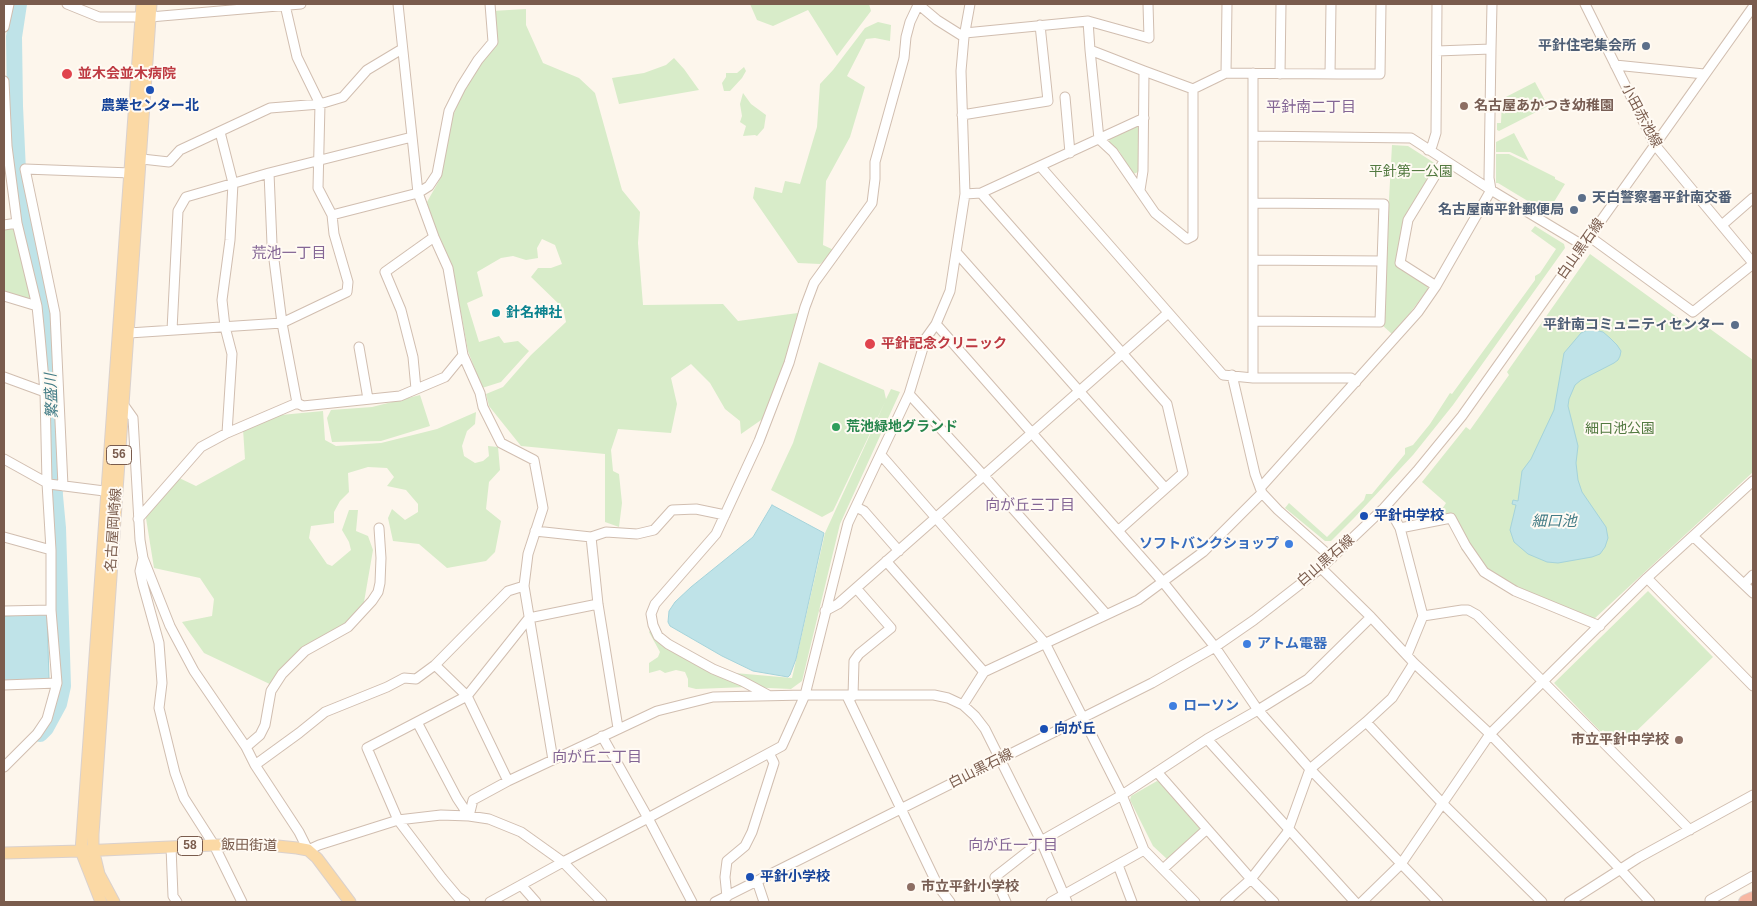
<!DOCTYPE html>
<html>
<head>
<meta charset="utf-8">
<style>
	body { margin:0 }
	#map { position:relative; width:1757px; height:906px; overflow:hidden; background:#fdf6ec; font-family:Helvetica,sans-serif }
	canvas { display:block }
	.frame { position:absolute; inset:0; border:5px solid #7a5c4d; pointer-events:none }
</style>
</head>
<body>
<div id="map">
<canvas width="1757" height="906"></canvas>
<div class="frame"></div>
</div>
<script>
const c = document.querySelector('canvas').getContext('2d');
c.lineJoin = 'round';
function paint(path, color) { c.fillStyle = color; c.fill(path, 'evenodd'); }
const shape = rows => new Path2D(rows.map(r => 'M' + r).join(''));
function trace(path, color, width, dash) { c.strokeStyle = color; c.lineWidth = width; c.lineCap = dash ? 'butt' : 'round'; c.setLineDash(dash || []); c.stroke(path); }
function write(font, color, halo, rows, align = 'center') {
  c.font = font + ' Helvetica,"Noto Sans JP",sans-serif'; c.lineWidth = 4; c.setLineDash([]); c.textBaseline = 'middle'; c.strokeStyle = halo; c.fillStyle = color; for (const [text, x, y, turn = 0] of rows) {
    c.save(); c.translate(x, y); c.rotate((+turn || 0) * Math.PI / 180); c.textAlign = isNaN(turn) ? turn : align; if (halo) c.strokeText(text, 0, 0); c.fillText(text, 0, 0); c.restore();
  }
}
paint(shape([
	[750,4,869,4,871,11,837,56,808,10,773,26,757,20],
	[526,9,526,25,543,63,579,78,595,93,622,190,640,212,638,243,643,305,723,304,738,321,798,313,784,365,764,418,741,434,740,421,725,409,710,383,691,364,671,378,677,404,671,433,618,429,611,450,613,471,619,474,622,503,619,527,605,522,605,454,521,446,489,406,486,394,503,387,531,355,566,322,563,308,531,277,538,268,551,268,562,264,555,245,542,239,537,248,538,258,526,260,513,256,501,258,477,272,483,296,467,303,479,342,499,336,504,343,518,341,529,351,501,382,482,388,468,351,453,270,432,222,427,202,440,179,451,120,462,95,483,59,489,41,492,11],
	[878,22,891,25,890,41,875,38,866,39,847,76,865,87,850,137,826,181,823,245,836,251,820,264,798,263,753,198,755,187,782,193,785,181,800,184,817,127,820,84,833,70,865,28],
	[674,58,684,69,699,90,619,104,612,78,644,73,666,65],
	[744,67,746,71,742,78,730,91,724,91,722,83,726,77,726,73,737,73],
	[1535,82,1548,106,1499,131,1497,130,1497,123,1501,123,1502,99],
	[743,93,751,104,766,115,764,128,757,136,755,135,743,136,746,126,740,122,742,116,740,104],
	[1135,124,1141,128,1141,171,1133,174,1119,151,1109,143,1110,135],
	[1514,133,1529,161,1510,152,1496,152,1496,142],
	[1392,145,1408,146,1436,164,1438,169,1405,221,1397,264,1427,283,1428,289,1410,313,1392,334,1382,325],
	[1496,154,1509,154,1555,177,1555,179,1565,184,1549,210,1538,203,1536,206,1498,183,1496,183],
	[16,225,35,304,4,295,4,226],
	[1535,226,1564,244,1565,248,1453,405,1413,455,1354,518,1331,541,1325,541,1285,508,1289,503,1327,537,1364,500,1366,494,1372,494,1405,454,1405,448,1413,445,1430,424,1450,393,1452,394,1535,280,1535,276,1540,273,1556,249,1531,231],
	[1590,254,1688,325,1695,318,1753,360,1753,472,1594,619,1523,591,1488,570,1462,550,1446,516,1437,517,1446,503,1422,482,1466,427,1470,430,1509,375,1507,372],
	[819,362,884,390,886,399,891,389,900,392,840,524,802,681,791,689,747,687,696,689,688,687,688,679,685,672,676,670,665,673,660,670,649,673,649,663,658,657,660,652,649,632,651,630,712,671,792,678,825,533,885,402,833,511,822,517,771,490,793,443],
	[420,395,430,426,381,441,332,442,327,418,331,410,372,407],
	[323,411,325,440,336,446,381,443,437,429,476,412,475,424,467,431,462,446,464,456,475,463,483,461,489,456,488,446,498,447,500,470,489,482,486,509,501,521,495,552,486,561,447,568,419,544,393,541,388,518,392,509,405,520,418,512,418,504,406,490,387,486,394,477,387,468,368,467,348,473,349,492,340,501,334,512,334,523,311,526,309,538,327,564,332,566,351,550,349,542,342,530,349,510,358,510,356,531,368,536,373,550,364,602,349,623,306,645,276,687,204,653,182,622,212,616,214,599,200,578,154,568,145,512,175,476,196,486,245,459,243,429,281,415],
	[1648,591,1713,657,1620,747,1603,730,1601,732,1554,683],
	[1157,781,1160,782,1201,827,1201,832,1170,859,1167,859,1153,846,1130,800,1131,796]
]), '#d8ecc9');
const water = shape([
	[1590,329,1603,332,1610,338,1617,345,1621,351,1620,356,1618,360,1614,363,1581,380,1575,385,1569,399,1568,406,1578,446,1576,463,1578,480,1582,492,1606,527,1608,538,1605,547,1600,554,1592,557,1558,563,1547,562,1528,554,1514,542,1510,530,1516,505,1512,504,1513,500,1518,501,1522,471,1531,459,1554,410,1564,353,1581,333,1590,329],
	[772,505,824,533,796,659,790,675,788,677,753,671,722,656,670,626,668,622,669,611,675,602,691,587,753,537,772,505],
	[47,614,49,679,4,681,4,616,47,614]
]);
paint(water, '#bfe3e8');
trace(water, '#a5d3da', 1);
trace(shape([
	[19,4,14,37,15,106,18,171,50,325,55,496,58,528,63,686,59,704,46,728,40,734]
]), '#bfe3e8', 16);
const minor = shape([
	[67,4,99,17,150,17,301,4],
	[490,4,493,42,478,60,461,87,449,111,437,174,429,186,418,193,434,237,448,268,463,355,480,393,483,407,501,443,534,460,543,508,528,554,524,586,553,760],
	[918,4,937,20,964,37],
	[1227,4,1226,73,1338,74,1380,74,1381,4],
	[1585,4,1655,145,1753,263],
	[1088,21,1149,38,1148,4],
	[4,27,9,4],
	[965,33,1088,21,1090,50,1144,71,1193,89,1226,73],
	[1090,50,1099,139,1113,152,1155,213,1187,239,1193,236,1193,89],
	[1437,51,1491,49,1492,4],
	[1615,65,1704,74],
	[1280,74,1281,4],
	[1330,74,1331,4],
	[4,81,7,146,17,223,37,306,40,336,45,392,47,483,51,550,51,610,57,683,47,719,37,734,4,767],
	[1065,97,1070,153],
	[962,115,1048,101,1040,25],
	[1253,136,1411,138,1491,190,1584,246],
	[1428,150,1432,146,1436,133,1437,4],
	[142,159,169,162,180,150,270,108,320,104,343,97,367,70,402,49],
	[1040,166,1223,375,1253,378,1351,378,1356,382],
	[269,173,272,244,282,323,297,403],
	[1140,190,1143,171,1144,71],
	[981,193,1167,404,1183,473,1119,530],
	[965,194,981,193,1144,118],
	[332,215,418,193,398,4],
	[4,225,17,223],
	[1722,225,1753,198],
	[1590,237,1693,312,1753,264],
	[956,252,1165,488],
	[1254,260,1382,261],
	[1436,286,1400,263,1408,220,1444,161],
	[4,296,37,306],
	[1253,321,1380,322,1384,204,1254,203],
	[936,324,1163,582,1215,647,1258,710,1310,769,1438,902],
	[172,330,178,211,186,197,269,173,412,137],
	[129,333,282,323,347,292,348,282,334,234,332,215,318,188,320,104,297,57,285,5],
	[359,347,368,399],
	[1232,375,1255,474,1262,493,1278,510,1332,558],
	[4,377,45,392],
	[1253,378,1253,73],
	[416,389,413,357,401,310,385,272,434,237],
	[909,394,984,476,1106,614],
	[123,404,133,418,140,540,143,558,170,626,194,671,246,747,255,765,299,832,308,850,319,845,398,820,441,815,469,816,489,819,521,832,563,862,602,902],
	[227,433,297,403,303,406,400,396,445,377,463,355],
	[881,455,1045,643,1122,795,1144,850,1195,902],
	[4,459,49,484,112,492],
	[63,486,55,313,25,169,131,173],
	[1261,487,1418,312,1436,286,1491,190,1489,178,1491,49],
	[856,507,864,511,899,551],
	[1384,508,1395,519,1400,528,1423,616,1407,655],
	[138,519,201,447,227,433,232,354,225,327,222,300,230,240,233,183,220,132],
	[1400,528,1451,518,1466,546,1484,572,1515,591,1600,626],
	[535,531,591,537,606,532,637,534,654,530,672,510,696,509,725,515],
	[4,537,51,550],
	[591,537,598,604,618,728],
	[1694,537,1753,593],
	[143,558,140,571,143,585,159,643,162,683,159,708,175,773,184,798,214,845,242,902],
	[886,561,984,672],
	[1321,568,1371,617,1414,663,1490,734,1621,870,1650,902],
	[1647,578,1753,686],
	[1744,584,1753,575],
	[4,611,51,610],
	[825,611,838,604,1168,313],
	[1423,616,1462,610,1468,610,1477,615,1690,830],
	[4,685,57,683],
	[768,695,742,681,713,669,668,644,658,636,653,625,651,614,655,604,716,534,759,441,789,363,805,307,814,283,872,203,875,179,875,162,904,58,906,37,910,22,918,5],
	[847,696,938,886,950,902],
	[853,696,854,661,859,654,891,628,856,588],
	[963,705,984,672,1138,600,1203,552,1262,493],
	[417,722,457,798,469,816],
	[1366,722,1443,804,1542,902],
	[602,736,648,818,692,902],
	[1207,739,1355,902],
	[246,747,260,735,265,725,271,691,282,674,305,651,348,627,372,601,378,592,380,583,381,558,379,528],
	[255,765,299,733,325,712,387,687,404,678,416,679,435,665],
	[1157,772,1251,879,1274,902],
	[508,781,467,696,529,618,598,604],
	[469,816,473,800,508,781,657,711,713,697,805,695,934,695,948,698,963,705,975,716,985,729,1041,841,1067,902],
	[171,847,173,896,177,902],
	[1118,865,1132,902],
	[1163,869,1207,829],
	[757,881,764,902],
	[521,885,536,902],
	[727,897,725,877,727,861,745,846,752,832,774,763,769,753,782,746,805,695,848,523,909,394,926,338,936,324,950,291,965,194,961,71,964,37,970,4],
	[1710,900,1753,876],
	[465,902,458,897,442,878,398,820,367,748,467,696,435,665,508,591,524,586],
	[490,902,563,862,648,818,769,753],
	[715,902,1152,683,1215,647,1254,620,1321,568,1384,508,1417,471,1462,416,1753,7],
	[1006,902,995,877,1041,841,1122,795,1207,739,1258,710,1308,679,1371,617],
	[1051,902,1144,850],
	[1225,902,1251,879,1287,833,1310,769,1366,722,1392,698,1414,663],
	[1362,902,1401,864,1490,734,1647,578,1753,481],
	[1569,902,1638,858,1753,795]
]);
const major = shape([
	[4,853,81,851,214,845,268,845,297,848,308,850,317,858,350,902],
	[101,902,81,851,142,4],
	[114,902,99,874,93,849,93,834,151,4]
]);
const highway = shape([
	[1746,902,1753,899]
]);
trace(minor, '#d1beb0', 11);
trace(major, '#dad1cd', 13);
trace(highway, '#dad1cd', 16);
trace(minor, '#fff', 9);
trace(major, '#fbd9a5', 11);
trace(highway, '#f7b7a3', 14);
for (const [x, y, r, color] of [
	[1646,46,5,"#5c6f8a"],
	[67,74,6,"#e0444e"],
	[150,90,5,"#1a4fb4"],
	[1464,106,5,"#8d6e63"],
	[1582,198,5,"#5c6f8a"],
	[1574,210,5,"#5c6f8a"],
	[496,313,5,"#0f9aa8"],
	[1735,325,5,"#5c6f8a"],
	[870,344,6,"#e0444e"],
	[836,427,5,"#2e9e5b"],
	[1364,516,5,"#1a4fb4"],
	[1289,544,5,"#3f7fe0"],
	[1247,644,5,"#3f7fe0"],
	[1173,706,5,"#3f7fe0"],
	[1044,729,5,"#1a4fb4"],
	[1679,740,5,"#8d6e63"],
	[750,877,5,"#1a4fb4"],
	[911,887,5,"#8d6e63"]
]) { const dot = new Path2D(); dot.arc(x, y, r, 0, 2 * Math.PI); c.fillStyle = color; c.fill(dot); trace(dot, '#fffaf3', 2); }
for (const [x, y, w] of [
	[119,455,25],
	[190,846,25]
]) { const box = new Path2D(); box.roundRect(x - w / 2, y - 9.5, w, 19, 4); c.fillStyle = '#fffaf3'; c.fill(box); trace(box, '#7a5c4d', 1); }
write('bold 12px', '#7a5c4d', null, [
	["56",119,455],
	["58",190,846]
]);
write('bold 14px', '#4e5e75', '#fffaf3', [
	["平針住宅集会所",1636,46],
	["天白警察署平針南交番",1592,198,"left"],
	["名古屋南平針郵便局",1564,210],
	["平針南コミュニティセンター",1725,325]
], 'right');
write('bold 14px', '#be3a42', '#fffaf3', [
	["並木会並木病院",78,74],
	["平針記念クリニック",881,344]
], 'left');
write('bold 14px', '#164399', '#fffaf3', [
	["農業センター北",150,106,"center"],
	["平針中学校",1374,516],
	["向が丘",1054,729],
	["平針小学校",760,877]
], 'left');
write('bold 14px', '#785e54', '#fffaf3', [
	["名古屋あかつき幼稚園",1474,106],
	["市立平針中学校",1669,740,"right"],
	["市立平針小学校",921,887]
], 'left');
write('14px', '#7a5c4d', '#fffaf3', [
	["小田赤池線",1641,116,62],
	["白山黒石線",1581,249,-55],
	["名古屋岡崎線",114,530,-86],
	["白山黒石線",1326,561,-41],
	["白山黒石線",981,769,-27],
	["飯田街道",249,846,1]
]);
write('14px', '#537a41', '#fffaf3', [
	["平針第一公園",1411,172],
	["細口池公園",1620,429]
]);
write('bold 14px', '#0d838f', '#fffaf3', [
	["針名神社",506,313]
], 'left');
write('bold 14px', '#27864d', '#fffaf3', [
	["荒池緑地グランド",846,427]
], 'left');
write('bold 14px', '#366cbe', '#fffaf3', [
	["ソフトバンクショップ",1279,544,"right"],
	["アトム電器",1257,644],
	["ローソン",1183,706]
], 'left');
write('15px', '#846695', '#fffaf3', [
	["平針南二丁目",1311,108],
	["荒池一丁目",289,254],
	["向が丘三丁目",1030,506],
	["向が丘二丁目",597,758],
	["向が丘一丁目",1013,846]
]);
write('italic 15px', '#437c86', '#fffaf3', [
	["繁盛川",52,396,-92],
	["細口池",1554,522]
]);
</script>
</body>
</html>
